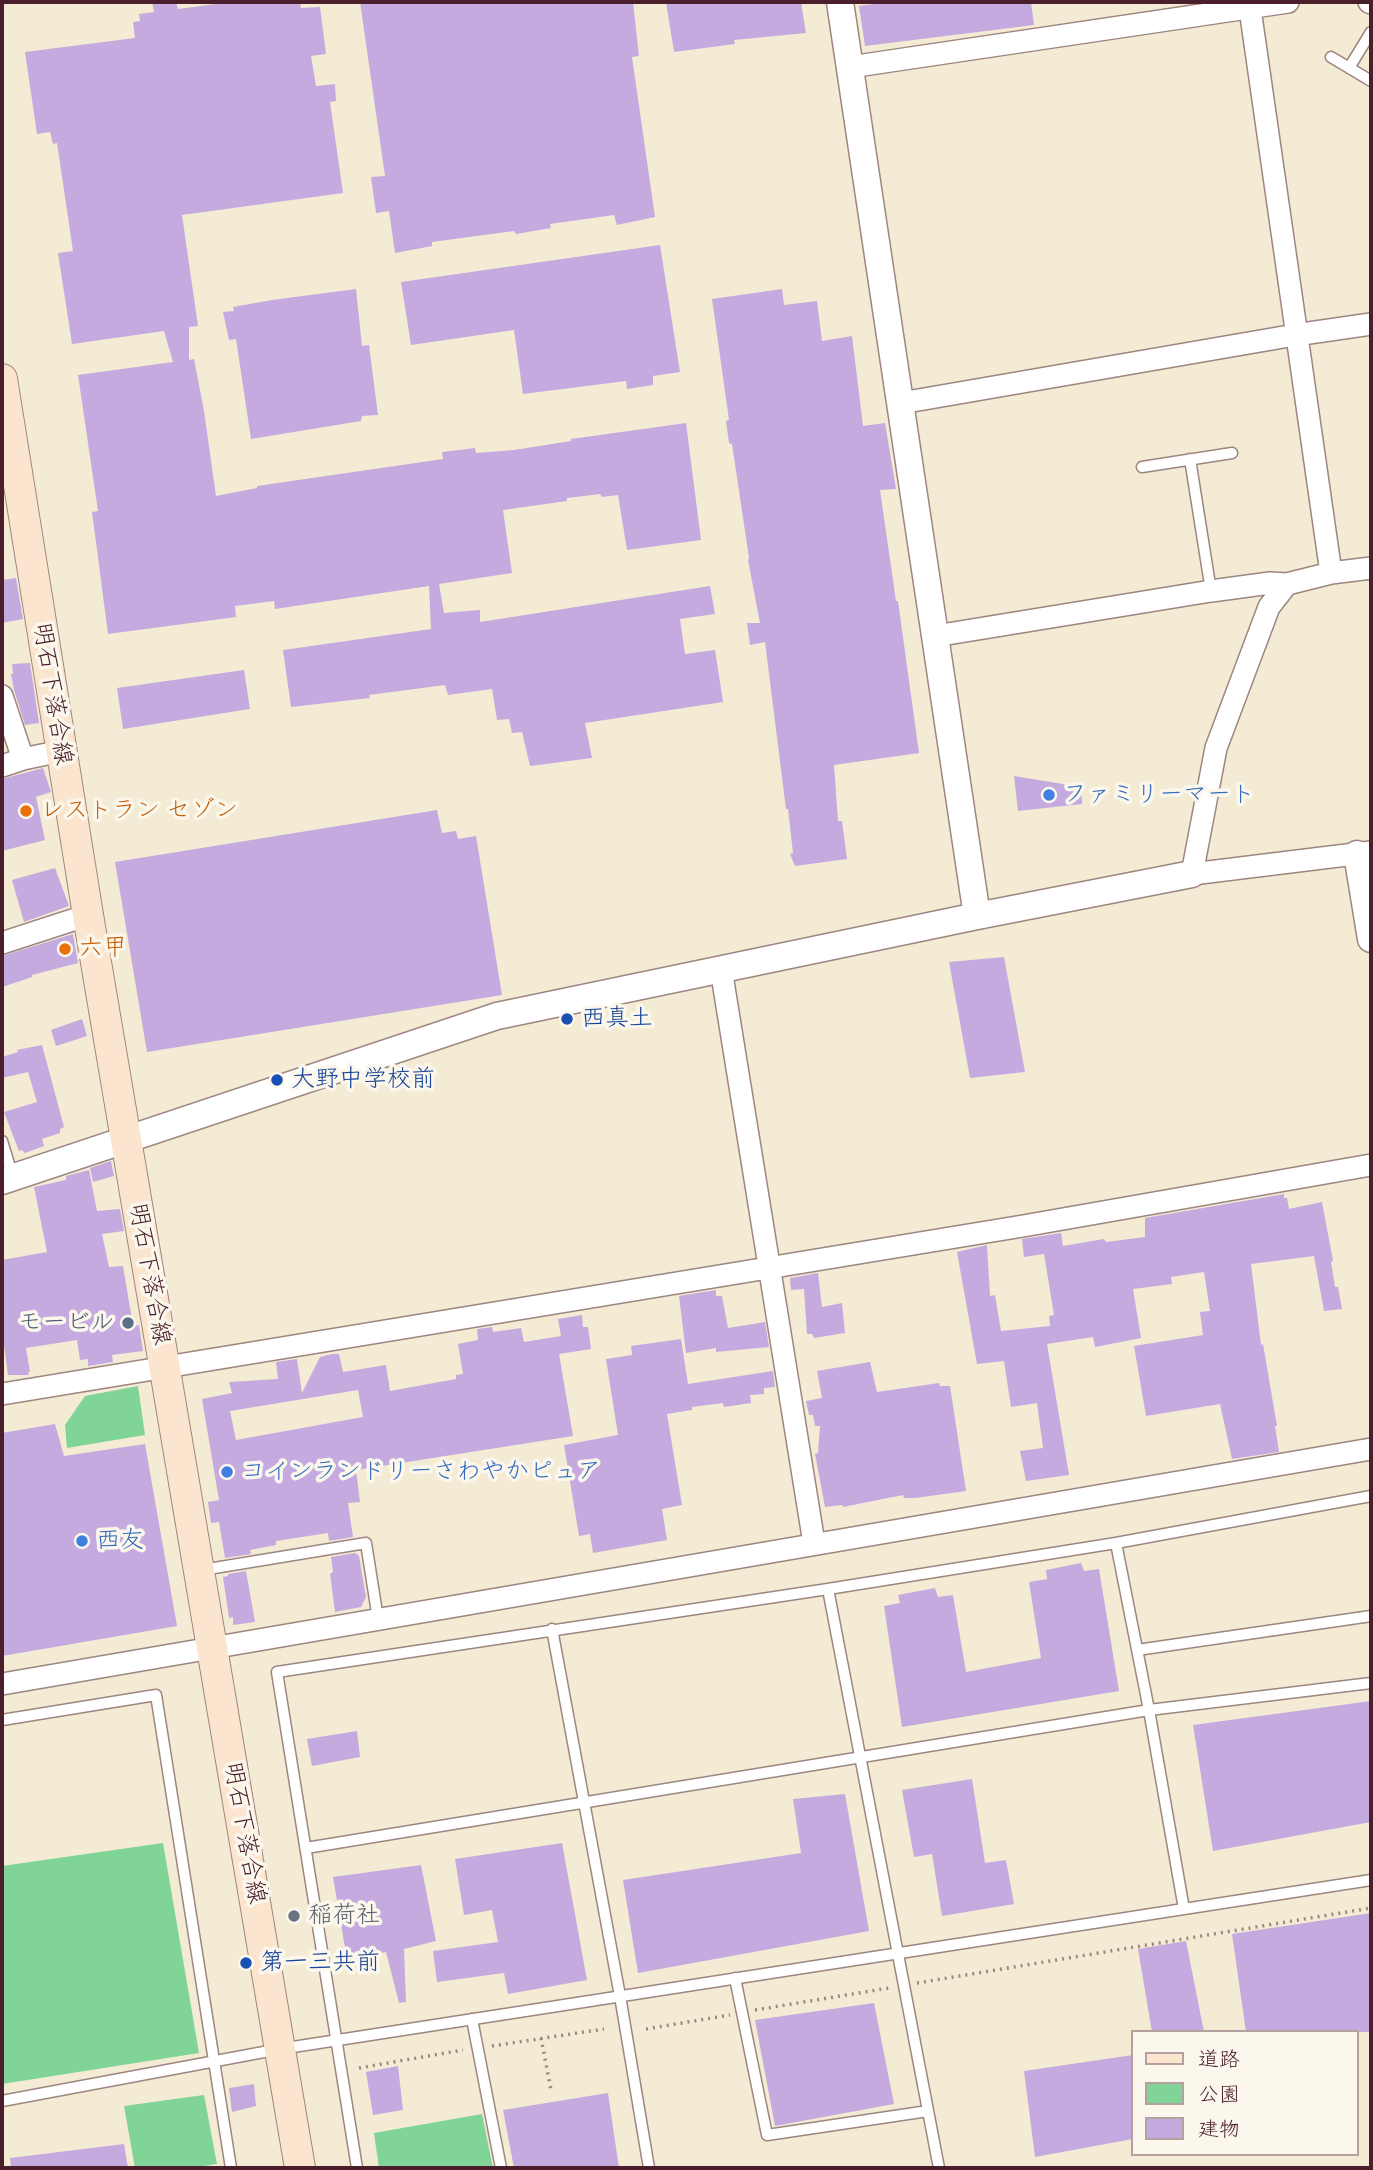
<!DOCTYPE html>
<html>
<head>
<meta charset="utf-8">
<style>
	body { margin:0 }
	#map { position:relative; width:1373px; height:2170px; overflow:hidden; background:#f3ebd4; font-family:Sriracha,"Klee One",sans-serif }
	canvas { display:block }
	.frame { position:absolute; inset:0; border:4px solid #4a1f2b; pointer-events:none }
	.legend { position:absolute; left:1131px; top:2030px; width:228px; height:126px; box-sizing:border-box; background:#fbf7ec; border:2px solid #b4a19f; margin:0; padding:9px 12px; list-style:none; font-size:21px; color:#4a1f2b }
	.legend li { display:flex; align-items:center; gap:14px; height:35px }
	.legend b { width:35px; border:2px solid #b4a19f }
</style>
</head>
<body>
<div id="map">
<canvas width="1373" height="2170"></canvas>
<div class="frame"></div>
<ul class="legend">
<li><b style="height:9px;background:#fce5cf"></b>道路</li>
<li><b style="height:19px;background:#80d497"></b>公園</li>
<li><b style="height:19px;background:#c5aae0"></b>建物</li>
</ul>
</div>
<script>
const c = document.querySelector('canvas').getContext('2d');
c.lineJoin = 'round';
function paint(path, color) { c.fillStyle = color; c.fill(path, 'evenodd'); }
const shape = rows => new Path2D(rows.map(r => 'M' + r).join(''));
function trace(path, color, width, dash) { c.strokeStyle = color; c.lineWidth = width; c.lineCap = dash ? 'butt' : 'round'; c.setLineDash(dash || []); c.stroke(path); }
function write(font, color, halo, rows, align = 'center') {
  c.font = font + ' Sriracha,"Klee One",sans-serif'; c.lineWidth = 7; c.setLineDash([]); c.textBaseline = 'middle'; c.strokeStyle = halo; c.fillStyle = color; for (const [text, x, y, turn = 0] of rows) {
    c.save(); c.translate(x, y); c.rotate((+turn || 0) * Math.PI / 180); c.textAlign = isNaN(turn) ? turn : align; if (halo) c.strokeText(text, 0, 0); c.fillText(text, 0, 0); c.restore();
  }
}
paint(shape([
	[138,1386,145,1435,67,1448,65,1425,85,1396],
	[163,1843,199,2053,2,2084,2,1866],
	[204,2095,217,2164,191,2168,135,2168,124,2106],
	[482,2114,493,2168,379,2168,374,2133]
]), '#80d497');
paint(shape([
	[152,2,176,2,178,9,231,2,300,2,301,8,320,7,326,54,311,56,316,86,335,84,336,101,330,102,343,193,182,215,198,326,189,327,189,360,194,359,204,411,216,496,257,488,257,486,443,459,442,452,475,448,476,453,514,450,571,441,571,439,686,423,701,540,627,550,618,495,602,497,600,494,567,498,567,501,503,510,512,573,439,584,444,613,480,610,480,622,710,586,715,614,680,619,685,654,715,650,723,702,585,723,592,758,530,766,522,732,512,733,509,719,497,720,492,689,448,695,445,685,369,695,370,698,291,707,283,650,431,629,429,586,275,609,274,601,235,606,236,617,108,634,92,512,98,511,78,375,173,362,164,331,72,344,58,253,73,251,57,143,53,144,50,132,37,134,25,52,135,38,133,22,140,21,139,14,154,12],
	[360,2,633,2,639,56,632,57,655,217,617,225,614,215,550,224,551,228,516,234,514,231,432,242,432,246,395,253,389,211,376,213,371,177,385,176],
	[666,2,801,2,806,33,734,40,735,44,674,52],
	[888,2,1031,2,1034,25,865,46,859,6],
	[660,245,680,372,653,376,653,385,627,389,626,381,523,394,514,330,411,345,401,282],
	[356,289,362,346,369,345,378,415,362,416,361,421,251,439,236,339,229,340,223,312,234,311,233,307,272,300],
	[782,289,784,305,817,301,822,341,852,336,863,426,885,423,896,489,880,490,896,601,898,601,919,753,834,765,838,821,842,821,847,859,795,866,790,854,793,853,788,809,786,809,765,642,750,645,747,623,760,623,748,560,749,558,732,444,729,443,726,421,729,420,712,299],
	[16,578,23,619,2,623,2,580],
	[30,663,39,723,25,725,14,690,11,674,13,674,12,664],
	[244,670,250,709,123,729,117,688],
	[43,768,51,792,36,797,45,840,2,851,2,779],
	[1014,776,1081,787,1082,804,1018,811],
	[437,810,442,833,456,831,458,839,476,836,502,995,147,1052,115,862],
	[55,868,69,906,24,922,12,880],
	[73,934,78,963,32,975,32,977,2,987,2,956],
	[1004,957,1025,1072,970,1078,949,962],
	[82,1019,87,1036,56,1046,51,1030],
	[42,1045,64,1127,60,1129,60,1133,42,1139,44,1146,25,1153,22,1150,19,1151,4,1112,37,1102,28,1072,2,1078,2,1057,18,1052,17,1050],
	[111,1161,114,1176,93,1182,90,1168],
	[89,1170,97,1211,120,1209,124,1231,102,1234,109,1267,123,1266,133,1326,139,1325,143,1351,112,1355,113,1362,88,1366,88,1359,80,1360,77,1340,26,1348,30,1372,28,1372,29,1375,8,1375,4,1345,2,1345,2,1260,47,1252,34,1187,66,1180,66,1176],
	[1284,1194,1284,1198,1287,1198,1289,1209,1322,1202,1333,1261,1331,1262,1335,1287,1338,1287,1342,1309,1324,1311,1314,1256,1251,1264,1261,1345,1263,1344,1277,1426,1275,1426,1279,1452,1232,1459,1220,1404,1146,1416,1134,1346,1203,1335,1200,1312,1210,1311,1204,1272,1171,1277,1172,1284,1133,1289,1141,1338,1095,1347,1093,1337,1047,1344,1069,1475,1026,1481,1020,1451,1043,1448,1037,1403,1011,1407,1004,1361,977,1364,957,1252,987,1245,990,1296,995,1295,1001,1331,1050,1326,1049,1316,1054,1315,1044,1254,1024,1257,1022,1239,1061,1233,1063,1246,1104,1239,1106,1242,1145,1237,1145,1218],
	[818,1273,822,1307,842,1303,845,1333,814,1338,812,1334,807,1334,804,1289,791,1290,790,1278],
	[716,1290,716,1296,722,1296,728,1328,765,1322,769,1347,716,1352,716,1348,686,1353,679,1296],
	[582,1315,583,1327,588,1327,591,1349,559,1354,573,1436,356,1470,360,1502,348,1503,353,1537,329,1541,328,1533,276,1541,276,1545,250,1550,251,1554,225,1558,219,1522,211,1523,208,1502,219,1500,202,1399,232,1393,229,1382,278,1379,276,1362,297,1359,302,1393,320,1357,332,1354,339,1354,343,1372,386,1365,390,1391,456,1379,456,1375,463,1374,458,1344,478,1340,477,1329,492,1327,493,1332,521,1328,524,1342,561,1336,558,1319],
	[358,1390,363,1417,236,1440,230,1411],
	[681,1339,688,1384,773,1371,775,1387,764,1388,764,1394,750,1395,751,1403,724,1407,723,1403,692,1407,692,1410,667,1414,682,1505,662,1509,667,1540,593,1553,590,1534,579,1536,564,1445,618,1435,606,1359,632,1355,631,1346],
	[870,1362,877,1392,939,1383,940,1386,950,1386,966,1491,915,1498,904,1498,903,1495,843,1507,842,1505,825,1507,815,1454,818,1453,820,1426,815,1426,813,1415,809,1415,806,1401,822,1398,817,1371],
	[55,1424,64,1456,145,1444,177,1626,2,1656,2,1433],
	[355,1553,359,1556,366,1597,361,1607,335,1612,330,1574,333,1572,331,1557],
	[1081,1563,1084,1571,1099,1569,1119,1691,902,1727,884,1606,900,1603,898,1595,935,1588,938,1597,953,1595,966,1672,1041,1658,1029,1582,1047,1579,1046,1570],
	[246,1571,255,1622,233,1625,233,1617,229,1618,223,1577,228,1576,228,1574],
	[1371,1701,1371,1822,1213,1851,1193,1725],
	[357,1731,360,1757,312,1766,307,1739],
	[972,1779,985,1863,1006,1860,1014,1904,942,1916,932,1854,914,1857,902,1790],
	[845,1794,869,1931,638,1973,623,1880,801,1853,793,1799],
	[562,1843,587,1980,508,1994,504,1973,437,1982,433,1951,498,1942,492,1910,464,1915,455,1859],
	[421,1865,436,1941,404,1949,406,2002,399,2003,386,1952,347,1960,333,1877],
	[1371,1913,1371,2032,1246,2032,1232,1934],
	[1186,1941,1204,2032,1152,2032,1138,1949],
	[874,2003,894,2104,775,2126,755,2020],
	[1133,2055,1133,2139,1035,2157,1024,2071],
	[398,2066,403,2110,373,2115,366,2072],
	[254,2084,256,2106,232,2112,229,2088],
	[608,2093,619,2168,514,2168,503,2110],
	[124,2144,128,2168,11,2168,10,2158]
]), '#c5aae0');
const service = shape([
	[1331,57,1371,81],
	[1349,68,1371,32],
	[1190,459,1211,591],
	[1142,467,1232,453],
	[2,1141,13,1177],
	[1116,1543,1149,1710,1184,1909],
	[202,1570,366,1543,378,1619],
	[828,1589,939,2168],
	[552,1629,620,1996,649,2168],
	[1137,1650,1371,1616],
	[2,1720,156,1695,231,2168],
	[306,1848,1149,1710,1371,1683],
	[735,1978,767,2135,928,2111],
	[472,2019,501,2168],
	[2,2101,280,2049,1371,1880],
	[357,2168,277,1672,828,1589,1116,1543,1371,1496]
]);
const minor = shape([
	[1249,2,1331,573],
	[1369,2,1371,3],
	[850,67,1288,2],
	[901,403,1295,335,1371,324],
	[1371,568,1331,573,1287,584,1269,607,1216,748,1192,874,1371,852],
	[935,636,1211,591,1270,583,1287,584],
	[2,696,23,759,61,751],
	[2,766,23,759],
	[2,943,88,915],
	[721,969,814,1543],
	[2,1394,1023,1226,1371,1165],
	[2,1684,1371,1449]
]);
const tertiary = shape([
	[840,2,977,916],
	[1357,854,1371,939],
	[2,1181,497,1016,977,916,1192,874]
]);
const secondary = shape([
	[2,379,88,915,300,2168]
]);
trace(service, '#9e8580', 13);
trace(minor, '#9e8580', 24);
trace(tertiary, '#9e8580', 29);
trace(secondary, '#9e8580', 32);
trace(shape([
	[917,1983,1371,1908],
	[755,2010,889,1988],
	[646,2029,730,2015],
	[541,2038,551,2090],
	[492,2046,604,2029],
	[359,2068,463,2050]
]), '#9e8580', 3.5, [2, 5]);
trace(service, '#fff', 10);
trace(minor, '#fff', 21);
trace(tertiary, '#fff', 26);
trace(secondary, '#fce5cf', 30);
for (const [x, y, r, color] of [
	[1049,795,7,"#3f7fe0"],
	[26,811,7,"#e8710a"],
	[65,949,7,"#e8710a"],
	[567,1019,7,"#1a4fb4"],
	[277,1080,7,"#1a4fb4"],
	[128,1323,7,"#5c6f8a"],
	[227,1472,7,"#3f7fe0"],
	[82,1541,7,"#3f7fe0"],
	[294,1916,7,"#6b7280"],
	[246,1963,7,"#1a4fb4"]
]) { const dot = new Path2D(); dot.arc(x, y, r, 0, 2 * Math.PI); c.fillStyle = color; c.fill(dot); trace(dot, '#fbf7ec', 2.5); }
write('24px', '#4a1f2b', '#fbf7ec', [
	["明石下落合線",52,694,81],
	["明石下落合線",149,1274,80],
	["明石下落合線",244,1833,80]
]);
write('24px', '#366cbe', '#fbf7ec', [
	["ファミリーマート",1063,795],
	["コインランドリーさわやかピュア",241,1472],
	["西友",96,1541]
], 'left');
write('24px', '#c56008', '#fbf7ec', [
	["レストラン セゾン",40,811],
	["六甲",79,949]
], 'left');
write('24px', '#164399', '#fbf7ec', [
	["西真土",581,1019],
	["大野中学校前",291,1080],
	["第一三共前",260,1963]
], 'left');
write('24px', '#4e5e75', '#fbf7ec', [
	["モービル",114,1323]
], 'right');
write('24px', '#5b616d', '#fbf7ec', [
	["稲荷社",308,1916]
], 'left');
</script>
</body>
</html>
